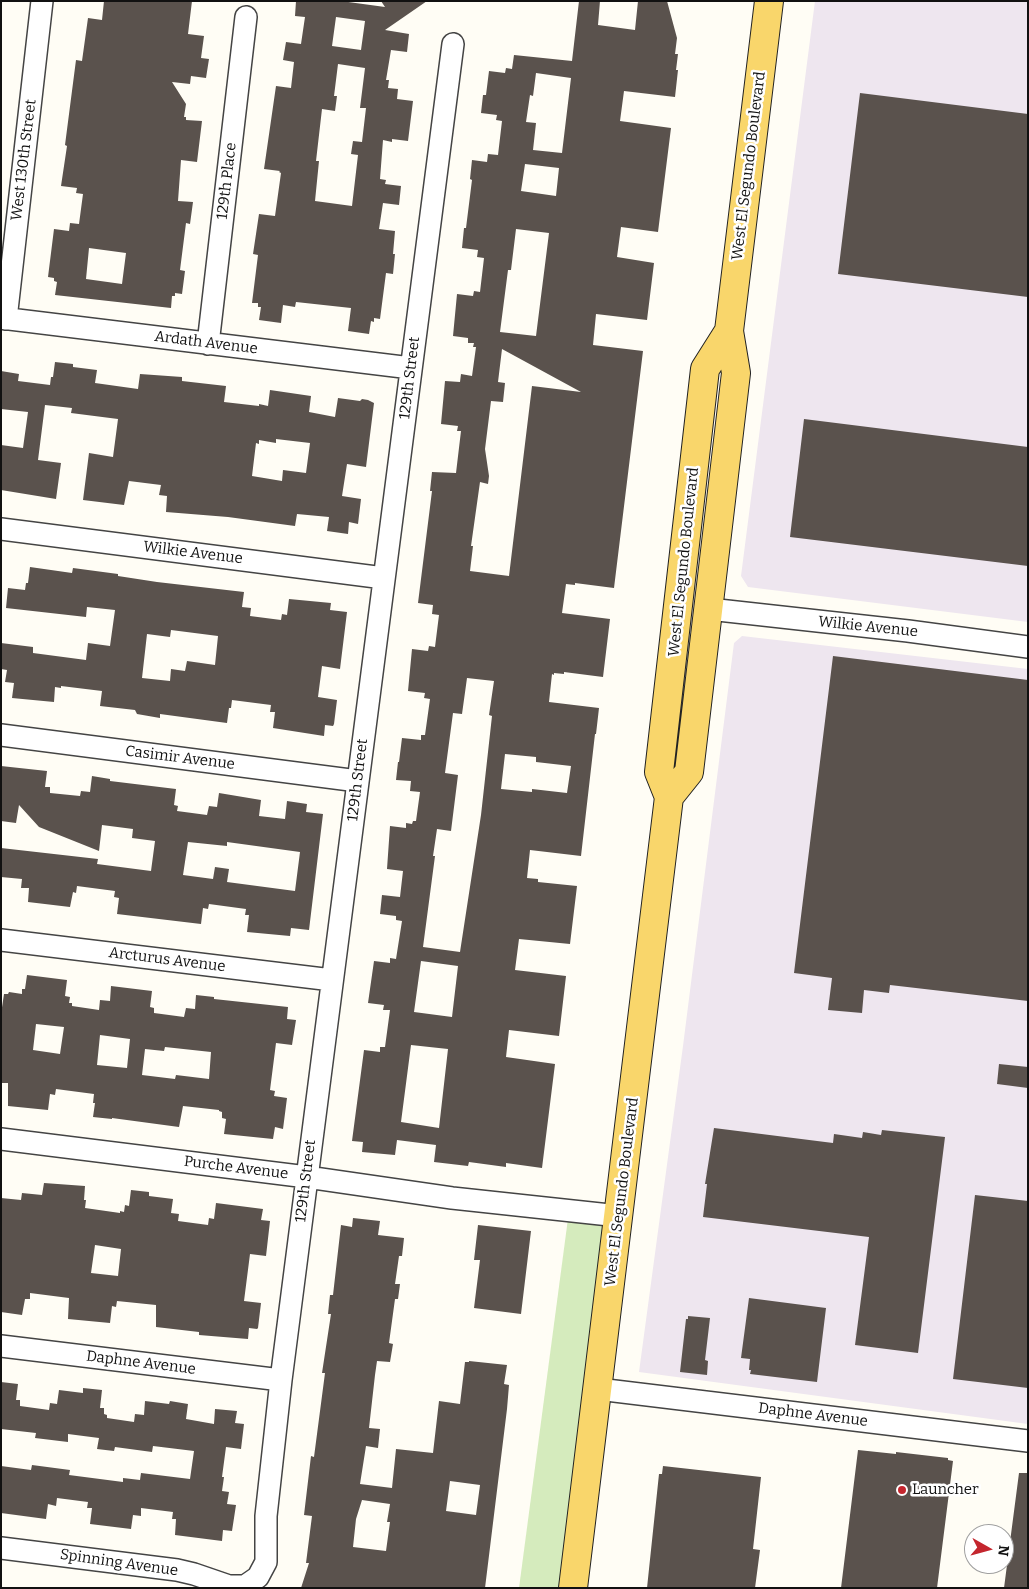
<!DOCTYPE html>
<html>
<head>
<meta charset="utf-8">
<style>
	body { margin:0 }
	#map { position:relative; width:1029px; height:1589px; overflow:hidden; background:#fffdf5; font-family:Bitter,serif }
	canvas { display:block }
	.frame { position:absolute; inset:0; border:2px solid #111; pointer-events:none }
	.north { position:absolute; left:964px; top:1524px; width:50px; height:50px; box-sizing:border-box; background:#fff; border:1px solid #a0a0a0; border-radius:50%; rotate:97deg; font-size:14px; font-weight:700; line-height:20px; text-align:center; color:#111 }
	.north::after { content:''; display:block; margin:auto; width:18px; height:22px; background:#c4262e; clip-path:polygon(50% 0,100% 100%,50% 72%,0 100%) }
</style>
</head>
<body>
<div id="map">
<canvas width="1029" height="1589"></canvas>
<div class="frame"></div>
<div class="north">N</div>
</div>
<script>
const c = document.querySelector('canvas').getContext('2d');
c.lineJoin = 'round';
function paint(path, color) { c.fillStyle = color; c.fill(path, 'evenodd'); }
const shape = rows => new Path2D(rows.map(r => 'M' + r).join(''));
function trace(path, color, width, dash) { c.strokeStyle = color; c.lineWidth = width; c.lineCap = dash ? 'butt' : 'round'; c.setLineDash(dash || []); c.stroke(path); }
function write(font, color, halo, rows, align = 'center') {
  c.font = font + ' Bitter,serif'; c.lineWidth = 5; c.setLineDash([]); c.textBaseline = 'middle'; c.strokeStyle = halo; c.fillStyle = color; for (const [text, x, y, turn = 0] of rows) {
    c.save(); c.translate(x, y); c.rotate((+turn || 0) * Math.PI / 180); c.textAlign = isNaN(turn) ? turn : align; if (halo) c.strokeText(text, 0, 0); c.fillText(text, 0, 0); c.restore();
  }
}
paint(shape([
	[815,1,1028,1,1028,622,748,587,741,576],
	[742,636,1028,669,1028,1424,639,1372,683,1046,734,643]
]), '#eee6ef');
paint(shape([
	[569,1211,619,1216,573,1588,519,1588]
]), '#d5ebbd');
paint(shape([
	[104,1,192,1,188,34,204,36,201,58,209,59,206,78,191,76,190,84,172,82,186,104,184,117,186,117,186,120,202,121,197,162,181,160,178,201,193,202,190,224,186,223,180,270,185,271,182,294,175,293,175,296,172,296,171,308,55,295,57,282,54,281,54,278,48,277,54,229,69,231,70,223,79,224,83,194,76,193,77,188,61,186,67,146,65,145,76,60,82,61,88,18,102,20],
	[89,248,126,253,122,284,86,279],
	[296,1,341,1,385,7,381,1,427,1,385,30,409,34,407,52,391,50,386,80,389,80,388,88,398,89,397,99,413,101,408,141,392,139,392,142,383,140,380,179,386,180,385,184,401,186,399,205,383,203,379,229,395,231,393,254,395,254,393,274,386,273,380,319,374,318,374,322,371,321,369,334,348,331,351,308,296,302,295,307,283,305,281,323,259,320,261,307,258,307,258,303,252,303,258,255,253,254,259,214,275,216,281,173,279,172,280,171,264,169,276,86,291,88,294,62,283,60,286,42,301,44,305,17,295,16],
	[336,17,365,21,361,50,332,46],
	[338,64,365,68,360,108,366,108,362,142,353,141,351,154,358,155,352,206,315,201,319,161,316,161,322,109,335,111,337,96,334,96],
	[579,1,600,1,598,25,635,30,638,1,667,1,677,38,675,54,678,54,676,70,678,70,675,97,624,91,620,121,671,128,658,232,621,227,617,257,654,263,647,320,596,314,593,345,643,351,614,588,575,583,575,585,566,584,562,613,610,619,603,677,564,672,564,674,554,673,554,675,552,674,549,702,599,708,596,734,595,734,581,856,530,850,527,878,538,879,538,882,577,886,570,944,519,939,515,970,566,976,559,1036,509,1030,506,1057,555,1064,542,1168,506,1163,506,1167,469,1162,468,1166,434,1162,436,1145,397,1140,395,1155,362,1152,363,1142,352,1141,364,1050,380,1052,380,1047,385,1047,390,1010,383,1010,384,1005,368,1003,374,961,390,963,390,958,396,959,402,921,396,920,396,916,380,914,382,895,400,897,403,871,387,869,390,826,406,828,406,823,412,824,413,821,416,821,420,792,410,791,411,781,396,780,398,762,399,762,402,738,421,740,421,735,425,735,430,699,424,698,425,693,408,691,412,649,428,651,429,646,435,647,439,615,432,614,433,605,418,603,432,491,430,491,432,472,456,473,461,431,457,431,458,426,441,424,445,381,460,382,461,374,472,376,476,347,473,347,474,343,468,343,468,338,453,336,457,294,473,296,474,291,480,292,484,258,477,257,478,250,462,248,464,228,466,228,472,180,470,179,472,160,487,162,488,154,498,155,502,121,496,120,497,115,481,113,483,95,486,95,489,71,505,73,506,68,512,69,514,55,572,61],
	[536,73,571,78,562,153,533,150,536,123,526,122,530,95,533,96],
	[525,164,559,168,556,196,521,191],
	[516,229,549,233,536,336,500,332,508,270,511,270],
	[502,349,581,392,532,386,509,576,470,571,473,546,471,546,480,482,488,484,489,476,485,449,491,401,503,402,505,383,498,382],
	[467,678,494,681,489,715,492,716,481,815,460,952,423,947,435,856,433,856,437,829,451,831,458,775,445,773,453,713,462,714],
	[505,754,536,757,536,762,571,766,567,793,532,789,532,792,501,789],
	[421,961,458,966,452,1017,414,1012],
	[411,1045,448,1049,439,1128,401,1122],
	[860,93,1028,114,1028,297,838,274],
	[55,362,73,364,73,367,97,370,95,383,138,389,140,374,182,377,182,381,226,386,224,402,259,406,259,404,268,406,270,390,311,396,309,412,335,417,338,398,360,401,362,399,368,400,374,403,366,467,347,464,342,496,361,499,358,524,349,522,348,534,327,531,329,517,297,514,295,526,228,517,166,512,167,496,159,495,161,485,129,481,124,505,83,500,89,453,113,457,118,419,71,413,72,408,45,405,38,460,61,463,56,499,1,490,1,445,23,448,28,412,1,409,1,371,19,374,18,381,50,385,51,377,53,377],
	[276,439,310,443,306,473,283,470,282,481,252,476,256,443,259,444,259,440,276,443],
	[804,419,1028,447,1028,566,790,537],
	[30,567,72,573,73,568,118,574,118,576,157,582,244,592,242,607,251,608,250,616,281,620,282,614,287,615,289,599,331,603,330,610,347,612,340,669,322,666,318,697,337,700,334,724,333,726,325,725,324,736,273,728,275,712,270,712,271,705,232,700,231,708,229,708,227,723,160,714,160,718,137,714,135,710,100,706,102,691,61,686,61,688,55,687,54,702,12,698,14,683,5,682,7,670,1,669,1,643,33,647,33,653,86,660,88,643,110,646,115,610,87,607,86,617,6,608,8,588,25,590,26,583,28,583],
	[171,630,218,636,215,665,187,661,185,671,171,669,170,681,142,678,147,634,170,637],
	[833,656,1028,680,1028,1001,890,985,889,993,864,990,862,1013,828,1010,832,978,794,973],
	[1,766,47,771,45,787,50,787,50,793,80,796,81,791,90,792,92,776,110,779,110,781,176,789,174,805,178,806,177,811,207,815,209,806,217,807,219,793,261,800,259,816,285,819,287,801,307,804,306,812,323,814,309,930,291,928,290,936,247,932,249,915,245,915,246,909,209,904,208,909,203,908,201,924,117,914,119,898,114,897,115,891,77,886,76,893,73,892,70,907,28,902,29,888,21,888,22,879,1,877,1,848,98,859,97,864,151,871,155,841,132,838,133,829,102,825,99,851,39,827,19,805,16,823,1,821],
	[188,842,227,846,227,842,300,852,295,891,227,882,229,869,215,867,213,879,183,875],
	[27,975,67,980,65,996,70,997,69,1003,72,1003,72,1006,99,1010,100,1000,110,1001,111,986,152,991,150,1007,154,1008,154,1013,184,1017,186,1008,195,1009,196,995,214,997,214,999,288,1007,287,1019,296,1020,292,1045,276,1043,270,1090,275,1091,274,1096,287,1098,283,1129,275,1127,273,1139,224,1134,226,1119,222,1118,222,1112,219,1111,219,1110,183,1106,179,1127,112,1118,112,1119,93,1117,95,1103,93,1103,94,1094,56,1089,55,1095,50,1094,48,1110,8,1106,8,1083,1,1083,1,1014,4,994,8,994,9,992,22,994,22,989,25,989],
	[36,1024,64,1027,60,1054,33,1050],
	[100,1035,130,1039,127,1068,97,1065],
	[165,1047,211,1052,209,1079,176,1075,175,1079,142,1075,145,1049,164,1051],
	[999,1064,1028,1067,1028,1088,997,1084],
	[714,1128,833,1143,834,1134,862,1138,863,1132,881,1135,882,1130,945,1137,918,1353,855,1345,869,1237,703,1217,707,1184,705,1184],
	[44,1183,85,1186,84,1200,86,1200,85,1208,120,1213,120,1211,124,1212,125,1205,129,1206,131,1190,149,1192,149,1196,173,1199,171,1213,179,1214,178,1221,208,1225,209,1218,214,1219,216,1203,263,1209,261,1220,270,1221,266,1256,250,1254,244,1301,261,1303,258,1328,257,1329,249,1328,248,1339,199,1335,199,1332,156,1327,156,1305,117,1301,116,1307,112,1306,110,1323,68,1319,69,1298,30,1293,30,1299,25,1299,22,1315,1,1312,1,1198,21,1200,22,1193,42,1195],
	[95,1245,121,1249,118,1276,91,1273],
	[975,1195,1028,1201,1028,1388,953,1379],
	[353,1218,380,1221,378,1235,404,1238,402,1256,399,1256,395,1284,400,1284,398,1299,395,1299,389,1343,393,1344,390,1362,377,1361,375,1375,369,1428,380,1429,378,1448,366,1446,360,1484,392,1488,396,1449,433,1453,439,1401,460,1404,465,1362,469,1362,469,1361,507,1365,504,1384,509,1385,507,1409,485,1588,301,1588,309,1563,306,1563,312,1516,304,1515,311,1456,314,1457,325,1373,322,1373,331,1314,328,1314,330,1295,333,1295,341,1225,352,1227],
	[450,1481,480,1485,476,1515,446,1511],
	[362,1500,390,1504,387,1522,390,1522,386,1551,353,1547,356,1519],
	[478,1225,531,1231,521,1314,474,1308,480,1260,474,1260],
	[749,1298,826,1308,817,1382,750,1374,751,1370,749,1370,750,1359,741,1358],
	[688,1316,710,1318,705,1360,708,1361,707,1375,680,1372,686,1319,688,1319],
	[1,1382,18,1384,16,1400,20,1400,20,1406,49,1410,50,1403,57,1404,59,1390,83,1393,83,1388,102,1390,100,1408,104,1408,104,1414,107,1415,107,1418,134,1422,135,1414,144,1415,145,1401,169,1404,170,1401,188,1404,186,1419,214,1424,215,1409,237,1411,235,1423,244,1424,241,1449,226,1447,222,1477,224,1477,222,1491,229,1492,227,1504,236,1505,232,1531,223,1530,222,1541,175,1535,176,1519,172,1519,173,1512,141,1508,141,1516,133,1515,131,1529,90,1524,92,1508,87,1508,88,1502,57,1498,56,1506,48,1504,46,1519,1,1513,1,1466,31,1470,32,1465,70,1470,69,1475,123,1482,123,1478,140,1480,141,1473,190,1479,194,1451,153,1446,152,1452,115,1447,114,1451,97,1449,99,1438,68,1434,68,1442,35,1438,36,1433,1,1429],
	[858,1450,896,1454,896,1452,948,1458,948,1460,953,1461,937,1588,841,1588],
	[663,1466,761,1477,753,1549,760,1550,755,1588,647,1588,659,1474,662,1474],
	[1019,1473,1028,1473,1028,1588,1004,1588]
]), '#5a524d');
const street = shape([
	[1,318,411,368],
	[6,319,42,1],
	[208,344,246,17],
	[1,529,384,578],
	[709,609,908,631,1028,647],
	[1,735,358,781],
	[1,940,332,980],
	[1,1139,307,1177,452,1198,619,1216],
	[1,1346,281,1380],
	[598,1389,1028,1441],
	[1,1548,177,1570,194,1574,229,1586,245,1586,258,1577,266,1562,266,1516,281,1380,453,44]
]);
const primary = shape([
	[669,797,689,772,736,373,729,331,769,1],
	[573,1588,669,797,659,772,705,369,729,331]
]);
trace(street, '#444', 24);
trace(primary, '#222', 30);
trace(street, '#fff', 21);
trace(primary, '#f9d66b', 28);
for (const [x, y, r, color] of [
	[902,1490,5,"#c4262e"]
]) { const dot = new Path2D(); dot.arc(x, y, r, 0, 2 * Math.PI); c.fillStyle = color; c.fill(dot); trace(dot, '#fff', 2); }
write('15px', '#111', '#fff', [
	["West 130th Street",24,160,-83],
	["West El Segundo Boulevard",749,166,-83],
	["129th Place",227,181,-83],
	["Ardath Avenue",206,343,7],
	["129th Street",410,378,-83],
	["Wilkie Avenue",193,553,7],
	["West El Segundo Boulevard",684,562,-84],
	["Wilkie Avenue",868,627,6],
	["Casimir Avenue",180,758,7],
	["129th Street",358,780,-83],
	["Arcturus Avenue",167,960,7],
	["Purche Avenue",236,1168,7],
	["129th Street",306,1181,-83],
	["West El Segundo Boulevard",622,1192,-83],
	["Daphne Avenue",141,1363,7],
	["Daphne Avenue",813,1415,7],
	["Spinning Avenue",119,1563,8]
]);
write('15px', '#111', '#fff', [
	["Launcher",912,1490]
], 'left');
</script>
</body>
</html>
